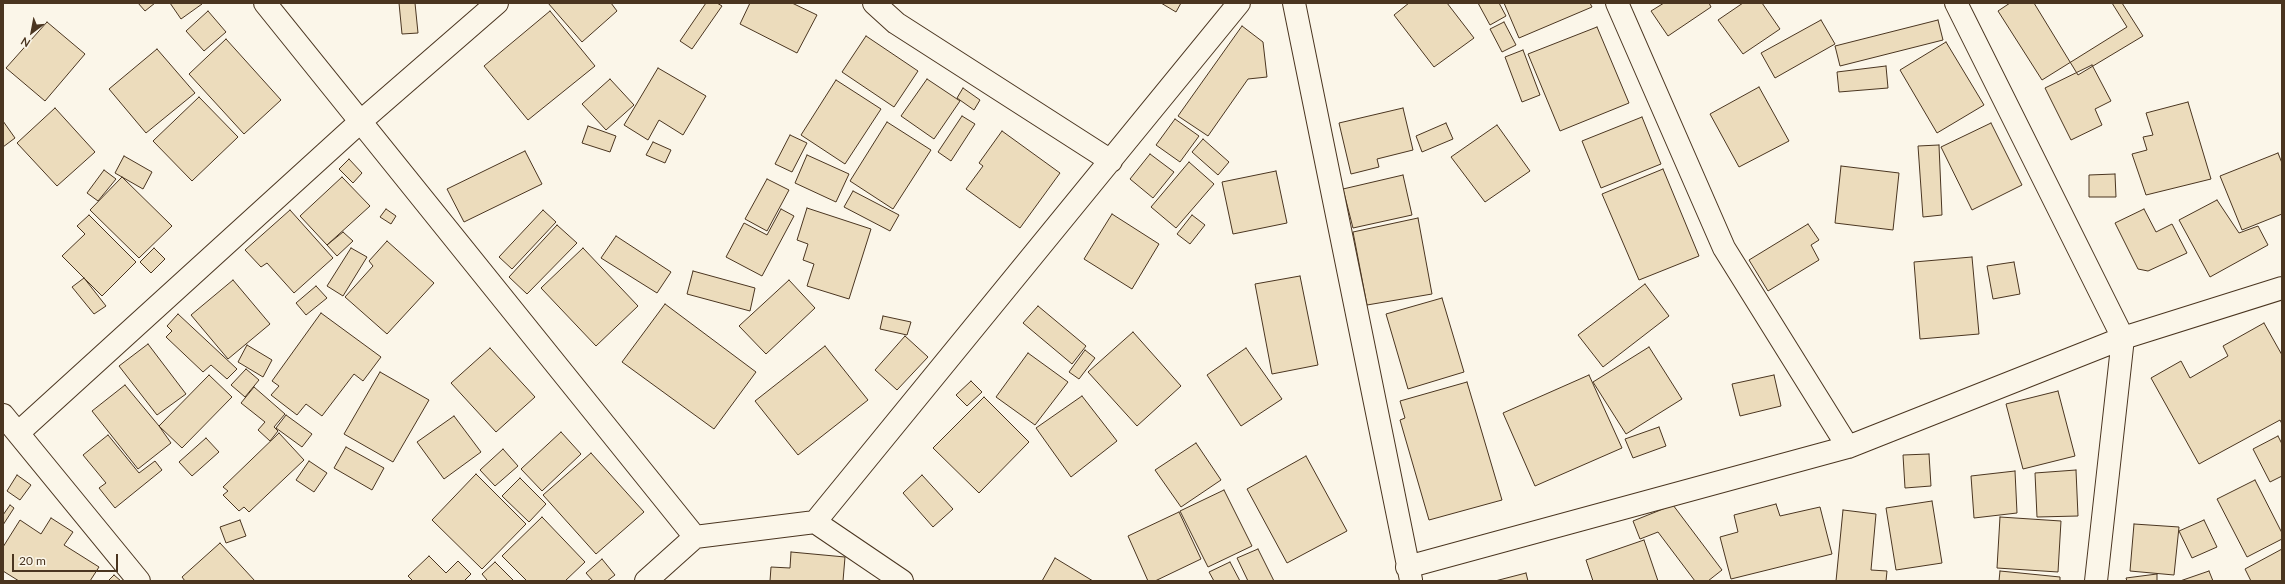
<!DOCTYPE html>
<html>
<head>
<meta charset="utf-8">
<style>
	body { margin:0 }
	#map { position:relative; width:2285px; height:584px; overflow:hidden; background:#fbf6e9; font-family:Lato,sans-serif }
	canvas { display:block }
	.frame { position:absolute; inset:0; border:4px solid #4a3520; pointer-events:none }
	.north { position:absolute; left:12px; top:12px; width:40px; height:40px; -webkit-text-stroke:3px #fbf6e9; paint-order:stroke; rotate:212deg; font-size:11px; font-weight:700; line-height:16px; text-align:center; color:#4a3520 }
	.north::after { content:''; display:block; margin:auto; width:14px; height:18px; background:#4a3520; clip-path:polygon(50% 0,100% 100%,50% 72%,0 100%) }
	.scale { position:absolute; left:12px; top:554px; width:106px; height:18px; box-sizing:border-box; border:2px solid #4a3520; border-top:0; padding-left:5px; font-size:12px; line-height:14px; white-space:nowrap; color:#4a3520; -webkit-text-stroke:3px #fbf6e9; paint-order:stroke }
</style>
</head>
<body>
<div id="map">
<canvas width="2285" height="584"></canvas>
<div class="frame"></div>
<div class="north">N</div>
<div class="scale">20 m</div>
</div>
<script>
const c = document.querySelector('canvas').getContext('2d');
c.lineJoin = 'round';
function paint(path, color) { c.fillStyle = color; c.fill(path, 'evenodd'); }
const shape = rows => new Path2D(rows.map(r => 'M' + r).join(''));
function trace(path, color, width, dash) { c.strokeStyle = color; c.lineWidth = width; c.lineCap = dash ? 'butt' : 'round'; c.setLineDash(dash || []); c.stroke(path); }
const building = shape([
	[138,3,155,3,145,11,138,3],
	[170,3,202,3,202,4,181,19,170,3],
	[399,3,415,3,418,33,402,34,399,3],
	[548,3,611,3,617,11,582,42,548,3],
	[706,3,717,3,722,6,692,49,680,41,706,3],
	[750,3,792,3,817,15,797,53,740,24,750,3],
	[1161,3,1181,3,1176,12,1161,3],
	[1409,3,1447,3,1474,38,1434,67,1394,15,1409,3],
	[1478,3,1499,3,1506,16,1490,25,1478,3],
	[1504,3,1590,3,1592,7,1519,38,1504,3],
	[1664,3,1709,3,1711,7,1668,36,1651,11,1664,3],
	[1743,3,1762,3,1780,29,1743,54,1718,20,1743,3],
	[2010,3,2112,3,2127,27,2042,80,1998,11,2010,3],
	[2034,3,2122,3,2143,36,2078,75,2034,3],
	[208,11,226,32,204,51,186,31,208,11],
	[550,11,595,66,528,120,484,66,550,11],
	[1821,20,1835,44,1775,78,1761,53,1821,20],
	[1938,20,1943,40,1840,66,1835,46,1938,20],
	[47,22,85,54,45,101,6,68,47,22],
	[1504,22,1516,45,1502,52,1490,29,1504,22],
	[1242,26,1263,42,1267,77,1248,79,1208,136,1178,116,1242,26],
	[1597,27,1629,103,1560,131,1528,54,1597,27],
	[866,36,918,71,894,107,842,72,866,36],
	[226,39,281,100,244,134,189,74,226,39],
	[1946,42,1984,105,1937,133,1900,70,1946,42],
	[157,49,195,93,146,133,109,89,157,49],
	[1523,50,1540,95,1522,102,1505,57,1523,50],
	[2092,65,2111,101,2095,109,2102,125,2071,140,2045,88,2092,65],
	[1886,66,1888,88,1839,92,1837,72,1886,66],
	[658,68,706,96,683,135,659,120,648,140,624,125,658,68],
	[610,79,634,105,606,130,582,104,610,79],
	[927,79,960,101,934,139,901,116,927,79],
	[836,80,881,109,845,164,801,135,836,80],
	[1759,87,1789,141,1739,167,1710,114,1759,87],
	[963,88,980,100,974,110,957,98,963,88],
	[199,97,238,137,192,181,153,141,199,97],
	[2188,102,2211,179,2146,195,2132,154,2147,150,2143,137,2153,135,2146,113,2188,102],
	[55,108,95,152,57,186,17,143,55,108],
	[1403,108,1413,150,1377,159,1379,167,1351,174,1339,123,1403,108],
	[962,116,975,124,951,161,938,152,962,116],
	[1642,117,1661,164,1601,188,1582,141,1642,117],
	[1175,119,1199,136,1180,162,1156,145,1175,119],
	[3,121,15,138,3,147,3,121],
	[887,122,931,150,893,209,850,181,887,122],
	[1446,123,1453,139,1422,152,1416,136,1446,123],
	[1991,123,2022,185,1972,210,1941,147,1991,123],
	[1497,125,1530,171,1485,202,1451,157,1497,125],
	[588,126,616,136,610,152,582,143,588,126],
	[1002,131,1060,173,1020,228,966,189,983,166,979,163,1002,131],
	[790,135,807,143,792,172,775,164,790,135],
	[1203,139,1229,162,1218,175,1192,152,1203,139],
	[653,142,671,150,665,163,646,155,653,142],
	[1939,145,1942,215,1923,217,1918,146,1939,145],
	[525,151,542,184,464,222,447,189,525,151],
	[2278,153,2282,163,2282,214,2242,230,2220,176,2278,153],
	[1150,154,1174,172,1153,198,1130,179,1150,154],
	[807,155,849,174,836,202,795,183,807,155],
	[124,156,152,172,143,189,115,173,124,156],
	[349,159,362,173,353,183,339,169,349,159],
	[1189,162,1214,184,1176,228,1151,207,1189,162],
	[1841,166,1899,173,1893,230,1835,223,1841,166],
	[1663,169,1699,256,1639,280,1602,194,1663,169],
	[104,170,116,179,98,201,87,193,104,170],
	[1276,171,1287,223,1233,234,1222,182,1276,171],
	[2115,174,2116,197,2089,197,2089,175,2115,174],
	[1403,175,1412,215,1353,228,1343,189,1403,175],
	[122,177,172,226,139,258,90,210,122,177],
	[342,177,370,206,327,245,300,216,342,177],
	[767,179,789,190,767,231,745,219,767,179],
	[853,191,899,215,890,231,844,207,853,191],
	[2217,200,2239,233,2258,226,2268,245,2210,277,2179,220,2217,200],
	[807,208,871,229,849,299,807,286,814,264,803,260,808,244,797,240,807,208],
	[386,209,396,216,391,224,380,217,386,209],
	[781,209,794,216,762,276,726,257,744,223,767,235,781,209],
	[2144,209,2156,232,2172,224,2187,253,2148,271,2138,269,2115,223,2144,209],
	[290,210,333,258,294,293,267,263,261,267,245,250,290,210],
	[543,210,556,222,512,269,499,257,543,210],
	[1112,214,1159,244,1132,289,1084,259,1112,214],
	[89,215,136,262,102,296,62,256,85,234,77,226,89,215],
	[1192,215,1205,225,1190,244,1177,234,1192,215],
	[1418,218,1432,294,1367,305,1353,232,1418,218],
	[1808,224,1819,240,1811,245,1819,260,1768,291,1749,260,1808,224],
	[557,225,577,243,527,294,509,277,557,225],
	[343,232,353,241,337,256,327,245,343,232],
	[616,236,671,272,657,293,601,258,616,236],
	[387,241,434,283,387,334,345,297,373,266,369,261,387,241],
	[154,248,165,259,151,273,140,262,154,248],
	[351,248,367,257,343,296,327,286,351,248],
	[583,248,638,306,596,346,541,288,583,248],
	[1972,257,1979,334,1920,339,1914,262,1972,257],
	[2014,262,2020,294,1993,299,1987,266,2014,262],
	[693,271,755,288,750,311,687,294,693,271],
	[1300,276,1318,365,1272,374,1255,284,1300,276],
	[84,278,106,306,94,314,72,287,84,278],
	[233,280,270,324,228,359,191,315,233,280],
	[789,280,815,308,766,354,739,326,789,280],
	[1645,284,1669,316,1603,367,1578,335,1645,284],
	[316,286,327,298,306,315,296,303,316,286],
	[1442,298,1464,372,1408,389,1386,314,1442,298],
	[665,304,756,372,714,429,622,362,665,304],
	[1038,306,1086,346,1072,364,1023,323,1038,306],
	[321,313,381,357,363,381,354,374,322,416,306,404,297,415,271,395,279,386,272,381,321,313],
	[178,314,237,369,227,379,211,365,203,372,166,337,172,331,167,326,178,314],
	[883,316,911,322,907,335,880,329,883,316],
	[2264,323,2282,355,2282,424,2280,420,2199,464,2151,378,2181,361,2190,378,2228,356,2223,346,2264,323],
	[1133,332,1181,386,1137,426,1088,372,1133,332],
	[905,336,928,357,897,390,875,370,905,336],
	[148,344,186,394,157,415,119,366,148,344],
	[247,345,272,360,263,377,238,362,247,345],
	[825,346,868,400,798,455,755,401,825,346],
	[1649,347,1682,399,1626,434,1593,382,1649,347],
	[490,348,535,397,496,432,451,383,490,348],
	[1246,348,1282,399,1241,426,1207,375,1246,348],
	[1085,350,1095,358,1079,379,1069,372,1085,350],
	[1028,353,1068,382,1035,425,996,397,1028,353],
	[246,369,259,380,245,397,231,385,246,369],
	[380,372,429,400,393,462,344,434,380,372],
	[209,375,232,397,182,448,159,426,209,375],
	[1589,375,1622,448,1535,486,1503,413,1589,375],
	[1774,375,1781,406,1740,416,1732,384,1774,375],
	[971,381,982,392,967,406,956,395,971,381],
	[1467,382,1502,500,1429,520,1400,420,1405,418,1400,401,1467,382],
	[125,385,159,426,171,443,138,469,92,411,125,385],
	[254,387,285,414,274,427,278,431,270,441,258,430,265,422,241,403,254,387],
	[2058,391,2075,456,2023,469,2006,404,2058,391],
	[1082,396,1117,441,1071,477,1036,428,1082,396],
	[984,397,1029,442,979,493,933,448,984,397],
	[286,415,312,434,302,447,276,428,286,415],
	[454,416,481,452,444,479,417,442,454,416],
	[1659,427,1666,446,1633,458,1625,439,1659,427],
	[561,432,581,454,542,491,521,469,561,432],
	[279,433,304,460,249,512,244,507,239,511,223,495,228,491,223,487,279,433],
	[108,435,139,473,155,461,162,470,115,508,99,488,106,483,83,455,108,435],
	[2278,436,2282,444,2282,476,2270,482,2253,449,2278,436],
	[206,438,219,452,192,476,179,462,206,438],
	[1196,443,1221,480,1181,507,1155,470,1196,443],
	[346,447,384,468,372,490,334,468,346,447],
	[503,449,518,466,495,486,480,470,503,449],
	[591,453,644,512,596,554,543,495,591,453],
	[1929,454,1931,486,1905,488,1903,455,1929,454],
	[1306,456,1347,531,1287,563,1247,489,1306,456],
	[309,461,327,473,314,492,296,480,309,461],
	[2076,470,2078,516,2037,517,2035,473,2076,470],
	[2015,471,2017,513,1974,518,1971,476,2015,471],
	[476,474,526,524,482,569,432,520,476,474],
	[17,475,31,485,20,500,7,491,17,475],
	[922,475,953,509,933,527,903,493,922,475],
	[520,478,546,504,529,522,502,496,520,478],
	[2255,480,2282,533,2282,539,2247,557,2217,499,2255,480],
	[1224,490,1252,546,1208,567,1180,511,1224,490],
	[1932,501,1942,563,1896,570,1886,508,1932,501],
	[1776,504,1780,516,1820,507,1832,554,1731,579,1720,537,1738,532,1734,515,1776,504],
	[10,505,14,508,3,525,3,515,10,505],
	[1673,505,1722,570,1708,581,1695,581,1658,532,1640,539,1633,521,1673,505],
	[1843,510,1876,514,1871,570,1887,571,1886,581,1836,581,1843,510],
	[1179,512,1201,559,1155,581,1148,581,1128,536,1179,512],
	[542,517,585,562,565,581,527,581,502,556,542,517],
	[2000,517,2061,521,2058,572,1997,568,2000,517],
	[51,518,73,532,64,545,99,567,90,581,19,581,3,571,3,547,20,520,41,534,51,518],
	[240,520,246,536,226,543,220,527,240,520],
	[2204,520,2217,547,2192,558,2179,531,2204,520],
	[2134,524,2179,527,2174,575,2130,571,2134,524],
	[1644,540,1658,581,1593,581,1586,560,1644,540],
	[220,543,255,581,185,581,182,577,220,543],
	[1258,549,1274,581,1248,581,1237,558,1258,549],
	[2282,549,2282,581,2251,581,2245,569,2282,549],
	[791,552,845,557,843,581,770,581,771,567,790,568,791,552],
	[429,556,446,573,458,561,471,574,464,581,413,581,408,576,429,556],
	[1055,558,1093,581,1042,581,1055,558],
	[602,559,615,575,607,581,593,581,586,573,602,559],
	[495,562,514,581,486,581,487,580,482,574,495,562],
	[1230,562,1240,581,1214,581,1209,572,1230,562],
	[2000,571,2060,577,2060,581,1999,581,2000,571],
	[2209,571,2213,581,2180,581,2209,571],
	[1526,573,1528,581,1495,581,1526,573],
	[2157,574,2157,581,2127,581,2126,578,2157,574],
	[114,575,121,581,108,581,114,575]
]);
paint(building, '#ecdcbc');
trace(building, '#4a3520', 1);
const minor = shape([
	[265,3,695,537],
	[874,3,896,23,1111,161],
	[1294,3,1411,580],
	[1617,3,1724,248,1848,447],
	[1956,3,2123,338,2096,581],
	[3,415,139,581],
	[18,433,360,122,497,3],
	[815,522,902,581],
	[1407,567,1848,447,2123,338,2282,288],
	[646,581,695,537,815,522,1239,3]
]);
trace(minor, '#4a3520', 24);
trace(minor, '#fbf6e9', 22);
</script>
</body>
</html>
